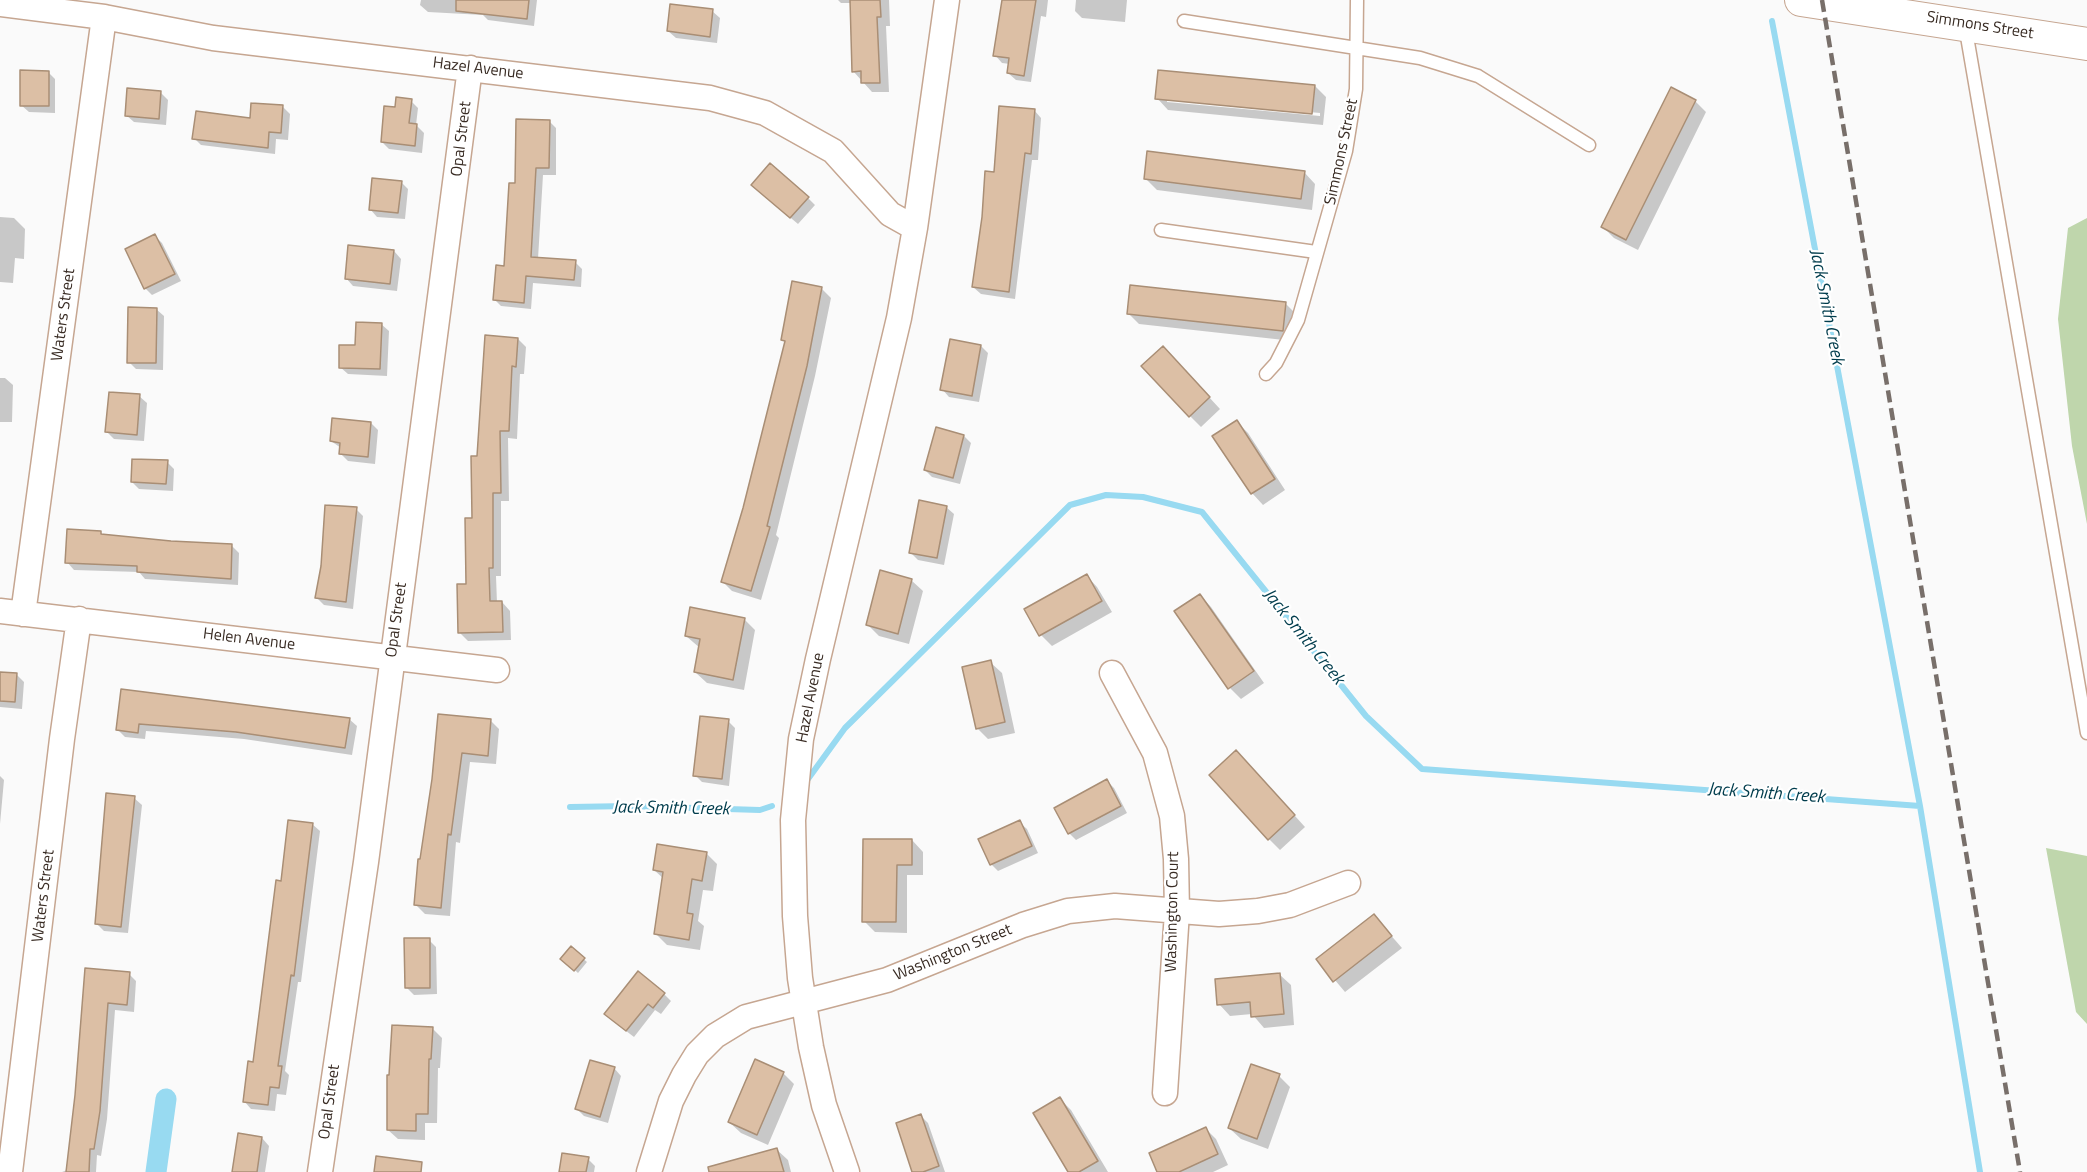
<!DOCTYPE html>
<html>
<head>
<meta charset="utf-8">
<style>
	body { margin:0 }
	canvas { display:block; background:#fafafa }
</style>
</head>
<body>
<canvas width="2087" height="1172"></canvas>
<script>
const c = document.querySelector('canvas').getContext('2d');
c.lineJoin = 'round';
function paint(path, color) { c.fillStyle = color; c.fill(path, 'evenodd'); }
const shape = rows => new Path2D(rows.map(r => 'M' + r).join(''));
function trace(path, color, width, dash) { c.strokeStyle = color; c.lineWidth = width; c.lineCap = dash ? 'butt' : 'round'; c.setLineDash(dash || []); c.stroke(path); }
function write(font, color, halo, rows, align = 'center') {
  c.font = font + ' "Titillium Web",sans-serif'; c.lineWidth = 4.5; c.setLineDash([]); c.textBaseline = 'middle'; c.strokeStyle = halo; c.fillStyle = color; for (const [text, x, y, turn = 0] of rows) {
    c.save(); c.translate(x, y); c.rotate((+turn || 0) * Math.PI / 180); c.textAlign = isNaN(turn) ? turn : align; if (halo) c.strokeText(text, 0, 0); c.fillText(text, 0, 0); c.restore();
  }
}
paint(shape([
	[2087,218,2087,524,2072,446,2058,319,2068,228],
	[2046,848,2087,856,2087,1024,2076,1012]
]), '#bfd6ac');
paint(shape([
	[421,0,537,0,534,26,488,20,483,15,428,12,420,5],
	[838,0,889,0,890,26,886,26,889,92,872,92,853,71,851,3,841,3],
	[1003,0,1048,0,1046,17,1041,16,1031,82,1016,80,1008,73,1010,64,1002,63,995,55],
	[1076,0,1127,0,1125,22,1082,18,1075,11],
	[712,11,720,18,717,43,676,38,668,31],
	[48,72,55,79,55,113,29,112,21,105],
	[1315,86,1326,97,1323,125,1168,110,1157,98],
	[1167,99,1320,113,1320,116,1167,102],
	[160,92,168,100,166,125,134,122,126,115],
	[411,101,418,108,416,125,424,133,422,153,389,149,382,142,396,109],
	[1695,101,1706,112,1638,250,1614,238,1603,227],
	[283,107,290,114,288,140,276,139,275,154,201,145,194,138],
	[1034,110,1041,118,1038,160,1032,160,1015,299,981,294,973,287,995,173],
	[549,121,556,128,556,175,543,175,538,259,575,262,582,269,581,287,533,283,531,309,501,306,494,299],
	[1304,172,1315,184,1312,210,1157,190,1146,179],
	[401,182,408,189,405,219,377,217,370,209],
	[760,192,808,198,815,205,798,224],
	[0,217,14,218,25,229,24,259,15,258,13,283,0,282],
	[155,236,162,243,181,281,152,295,145,288],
	[394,251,401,259,397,291,353,286,346,278],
	[822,289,831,298,815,376,776,535,779,538,761,600,732,591,722,581,744,508,786,343,782,339],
	[1285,303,1296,314,1293,341,1139,324,1128,313],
	[156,309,164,316,163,370,136,369,129,362],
	[381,324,389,331,387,376,348,374,340,367,357,347],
	[518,339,526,347,524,374,520,374,517,439,508,438,509,501,501,501,501,576,496,576,497,603,502,602,510,611,511,640,468,641,460,633,467,585,479,457],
	[981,346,988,353,979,402,949,397,942,389],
	[1174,359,1220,409,1201,427,1190,416],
	[0,378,5,378,13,385,12,422,0,422],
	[139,396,147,403,144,441,114,439,107,432],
	[1237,422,1248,433,1285,490,1263,505,1252,493],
	[371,423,378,430,375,464,348,461,341,454,341,448,331,441],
	[937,429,964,436,971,443,960,484,932,477,925,470],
	[167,462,174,469,173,491,139,489,132,482],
	[946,507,954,514,944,565,918,560,910,552],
	[356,509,363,516,353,609,324,605,317,598],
	[101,533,104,536,232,546,239,553,238,585,145,579,139,572,74,570,67,562],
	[1086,575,1097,587,1112,612,1052,646,1041,635,1026,609],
	[911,580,923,591,909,644,879,636,868,625],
	[1200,595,1211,607,1264,683,1241,699,1230,688,1177,612],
	[744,619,755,630,744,690,707,683,695,672,700,648,686,636],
	[990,662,1002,673,1015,733,988,739,977,728],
	[0,673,17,675,24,682,22,709,0,707],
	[122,690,211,700,304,715,304,712,349,719,357,726,352,755,244,739,146,731,145,739,125,737,118,730],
	[490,720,499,729,496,764,470,762,460,843,456,842,450,916,425,914,416,905,434,779],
	[728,721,735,728,729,786,702,782,695,775],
	[1247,763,1305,827,1280,850,1269,839],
	[0,776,4,780,0,824],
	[1107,781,1114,788,1127,813,1076,840,1069,833],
	[134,798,142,805,128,933,104,931,97,924],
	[1019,822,1027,829,1038,853,998,871,991,864],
	[312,824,320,831,301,982,298,982,285,1071,289,1075,286,1095,277,1094,275,1111,251,1109,244,1101,254,1064,283,883],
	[864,840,912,840,923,852,923,875,907,875,907,933,875,932,864,921],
	[706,853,717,864,713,891,703,890,698,921,704,926,700,950,667,945,656,934,664,879,654,870],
	[1374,916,1402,948,1345,992,1318,960],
	[429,940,436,947,437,994,414,995,406,987],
	[571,948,587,962,578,973,562,958],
	[86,969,129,974,136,981,134,1012,115,1010,107,1119,101,1156,97,1155,96,1172,62,1172,67,1170,77,1095],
	[1279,974,1291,985,1294,1025,1264,1028,1252,1014,1230,1016,1219,1004],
	[664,994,671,1001,661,1014,655,1010,634,1037,613,1021],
	[432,1028,442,1038,440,1068,438,1068,437,1123,425,1123,425,1140,398,1139,388,1130],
	[614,1068,621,1076,608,1123,584,1116,577,1109],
	[783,1073,794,1084,768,1145,741,1133,729,1122],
	[1279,1076,1290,1087,1268,1149,1241,1139,1229,1128],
	[1060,1099,1071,1110,1108,1172,1070,1172],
	[921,1116,928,1123,945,1172,914,1172],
	[1205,1128,1216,1139,1228,1165,1213,1172,1159,1172],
	[262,1138,269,1146,265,1172,233,1172],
	[776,1149,788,1160,791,1172,736,1172],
	[588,1159,595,1166,594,1172,560,1172]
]), '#0003');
trace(shape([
	[1772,21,1920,806],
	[808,779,845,728,1070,505,1106,495,1143,497,1202,512,1366,716,1422,769,1920,806,1980,1172],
	[570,807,630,806,760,810,772,806]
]), '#98daf1', 6);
trace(shape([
	[156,1172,166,1099]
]), '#98daf1', 21);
const building = shape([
	[456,0,529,0,527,19,456,11,456,0],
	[850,0,880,0,881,17,877,17,880,83,861,83,861,71,852,72,850,0],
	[1002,0,1036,0,1024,76,1007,73,1009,58,993,56,1002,0],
	[670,4,713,9,710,37,667,31,670,4],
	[20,70,49,71,49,106,20,106,20,70],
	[1158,70,1315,85,1312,114,1155,99,1158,70],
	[1671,87,1696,100,1626,240,1601,227,1671,87],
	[127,88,161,91,159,119,125,116,127,88],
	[396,97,412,99,409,123,417,124,415,146,381,142,384,106,395,107,396,97],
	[251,103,283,105,281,133,269,132,268,148,192,139,196,111,250,118,251,103],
	[999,106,1035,109,1031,154,1025,153,1009,292,972,287,982,217,985,171,994,172,999,106],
	[516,119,550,120,549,168,536,168,531,257,576,260,574,280,526,276,524,303,493,300,496,265,504,266,509,183,515,183,516,119],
	[1147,151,1305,171,1301,199,1144,179,1147,151],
	[770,163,809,197,790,218,751,185,770,163],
	[372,178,402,181,398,213,369,210,372,178],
	[155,234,175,274,144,289,125,249,155,234],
	[348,245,394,250,390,284,345,279,348,245],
	[792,281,822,287,807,366,767,526,770,527,751,591,721,582,743,508,785,341,781,340,792,281],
	[1130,285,1286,302,1283,331,1127,314,1130,285],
	[128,307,157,308,156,363,127,363,128,307],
	[356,322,382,323,380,369,339,368,339,345,355,345,356,322],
	[485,335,518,338,516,367,512,366,509,431,500,431,501,493,493,493,493,568,489,568,490,601,502,601,503,632,458,633,457,584,466,584,465,518,472,518,471,456,477,456,485,335],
	[950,339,981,345,972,396,940,390,950,339],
	[1163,346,1210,397,1189,417,1141,366,1163,346],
	[109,392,140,394,137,435,105,432,109,392],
	[332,418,371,422,368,457,339,454,340,443,330,441,332,418],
	[1237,420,1275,479,1251,494,1212,436,1237,420],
	[936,427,964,435,953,478,924,470,936,427],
	[132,459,168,460,166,484,131,482,132,459],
	[919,500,947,506,937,558,909,553,919,500],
	[325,505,357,507,346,602,315,598,321,566,325,505],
	[67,529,101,531,101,534,171,541,232,544,231,579,137,572,137,566,65,563,67,529],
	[880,570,912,579,898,634,866,625,880,570],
	[1087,574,1102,601,1039,636,1024,609,1087,574],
	[1200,594,1254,671,1228,689,1174,611,1200,594],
	[690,607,745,618,733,680,694,672,700,639,685,636,690,607],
	[991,660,1005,722,976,729,962,667,991,660],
	[0,672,17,673,15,702,0,701,0,672],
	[121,689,350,718,345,748,236,732,139,724,138,733,116,730,121,689],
	[438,714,491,719,488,756,462,753,451,835,448,834,441,908,414,905,418,859,420,859,432,779,438,714],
	[700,716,729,719,722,779,693,776,700,716],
	[1236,750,1295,815,1268,840,1209,775,1236,750],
	[1107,779,1121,806,1068,834,1054,808,1107,779],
	[106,793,135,796,121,927,95,924,106,793],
	[288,820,313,823,294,976,291,975,278,1066,282,1066,279,1088,270,1087,268,1105,243,1102,248,1061,253,1062,276,880,281,881,288,820],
	[1020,820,1032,846,990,865,978,839,1020,820],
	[863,839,912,839,912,865,897,865,896,922,862,922,863,839],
	[657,844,707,852,702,881,692,879,687,913,693,914,689,940,654,934,663,872,653,870,657,844],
	[1374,914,1392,936,1333,982,1316,959,1374,914],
	[404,938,430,938,430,988,405,988,404,938],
	[571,946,585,958,574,971,560,959,571,946],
	[85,968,130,972,127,1005,108,1003,100,1111,94,1149,90,1149,89,1172,66,1172,75,1095,85,968],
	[638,971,665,993,653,1008,648,1004,626,1031,604,1014,638,971],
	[1280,973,1284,1014,1251,1017,1250,1002,1217,1005,1215,979,1280,973],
	[392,1025,433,1027,431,1059,429,1059,428,1114,416,1114,416,1131,387,1130,387,1075,389,1075,392,1025],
	[755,1059,784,1072,757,1135,728,1122,755,1059],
	[590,1060,615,1067,600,1117,575,1109,590,1060],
	[1251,1064,1280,1074,1257,1139,1228,1128,1251,1064],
	[1060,1097,1098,1161,1079,1172,1068,1172,1033,1113,1060,1097],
	[921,1114,939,1166,923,1172,912,1172,896,1123,921,1114],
	[1206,1127,1218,1154,1179,1172,1157,1172,1149,1153,1206,1127],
	[238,1133,262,1137,257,1172,232,1172,238,1133],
	[777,1148,784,1172,709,1172,708,1167,777,1148],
	[562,1153,589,1157,586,1172,559,1172,562,1153],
	[376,1156,422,1162,421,1172,374,1172,376,1156]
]);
paint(building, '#dcbfa5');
trace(building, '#a98e75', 1.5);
const service = shape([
	[1184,21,1420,58,1478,76,1589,145],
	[1965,25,2087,733],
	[1161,230,1316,252],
	[1266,374,1276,363,1298,320,1346,151,1356,89,1357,0]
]);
const minor = shape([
	[0,4,104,17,213,38,710,98,765,113,833,151,890,214,915,228],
	[0,611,497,670],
	[23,614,104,17],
	[1112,673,1155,753,1172,816,1176,859,1177,912,1165,1093],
	[10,1172,62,739,79,619],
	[320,1172,366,862,470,68],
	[649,1172,671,1101,684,1075,697,1054,715,1036,746,1017,887,980,1023,925,1068,911,1115,906,1219,914,1258,911,1290,905,1348,883],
	[847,1172,824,1105,811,1047,800,978,795,916,793,820,801,739,818,659,899,318,915,228,947,0]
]);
const tertiary = shape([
	[1801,0,2087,44]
]);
trace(service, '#c6a691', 15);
trace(minor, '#c6a691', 27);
trace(tertiary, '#c6a691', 34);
trace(service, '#fff', 12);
trace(minor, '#fff', 24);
trace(tertiary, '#fff', 32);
trace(shape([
	[1822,0,2020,1172]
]), '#786f6a', 4.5, [12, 6]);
write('16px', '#392c24', '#fff', [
	["Simmons Street",1980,26,9],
	["Hazel Avenue",478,69,7],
	["Opal Street",462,139,-83],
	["Simmons Street",1342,152,-78],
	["Waters Street",64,315,-82],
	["Opal Street",397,620,-82],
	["Helen Avenue",249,640,7],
	["Hazel Avenue",811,698,-79],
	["Waters Street",44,896,-83],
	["Washington Court",1173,912,-89],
	["Washington Street",953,953,-22],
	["Opal Street",330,1102,-82]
]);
write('italic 18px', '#003c4c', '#fff', [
	["Jack Smith Creek",1826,307,79],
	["Jack Smith Creek",1303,637,51],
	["Jack Smith Creek",1766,794,4],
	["Jack Smith Creek",671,809,1]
]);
</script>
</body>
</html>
